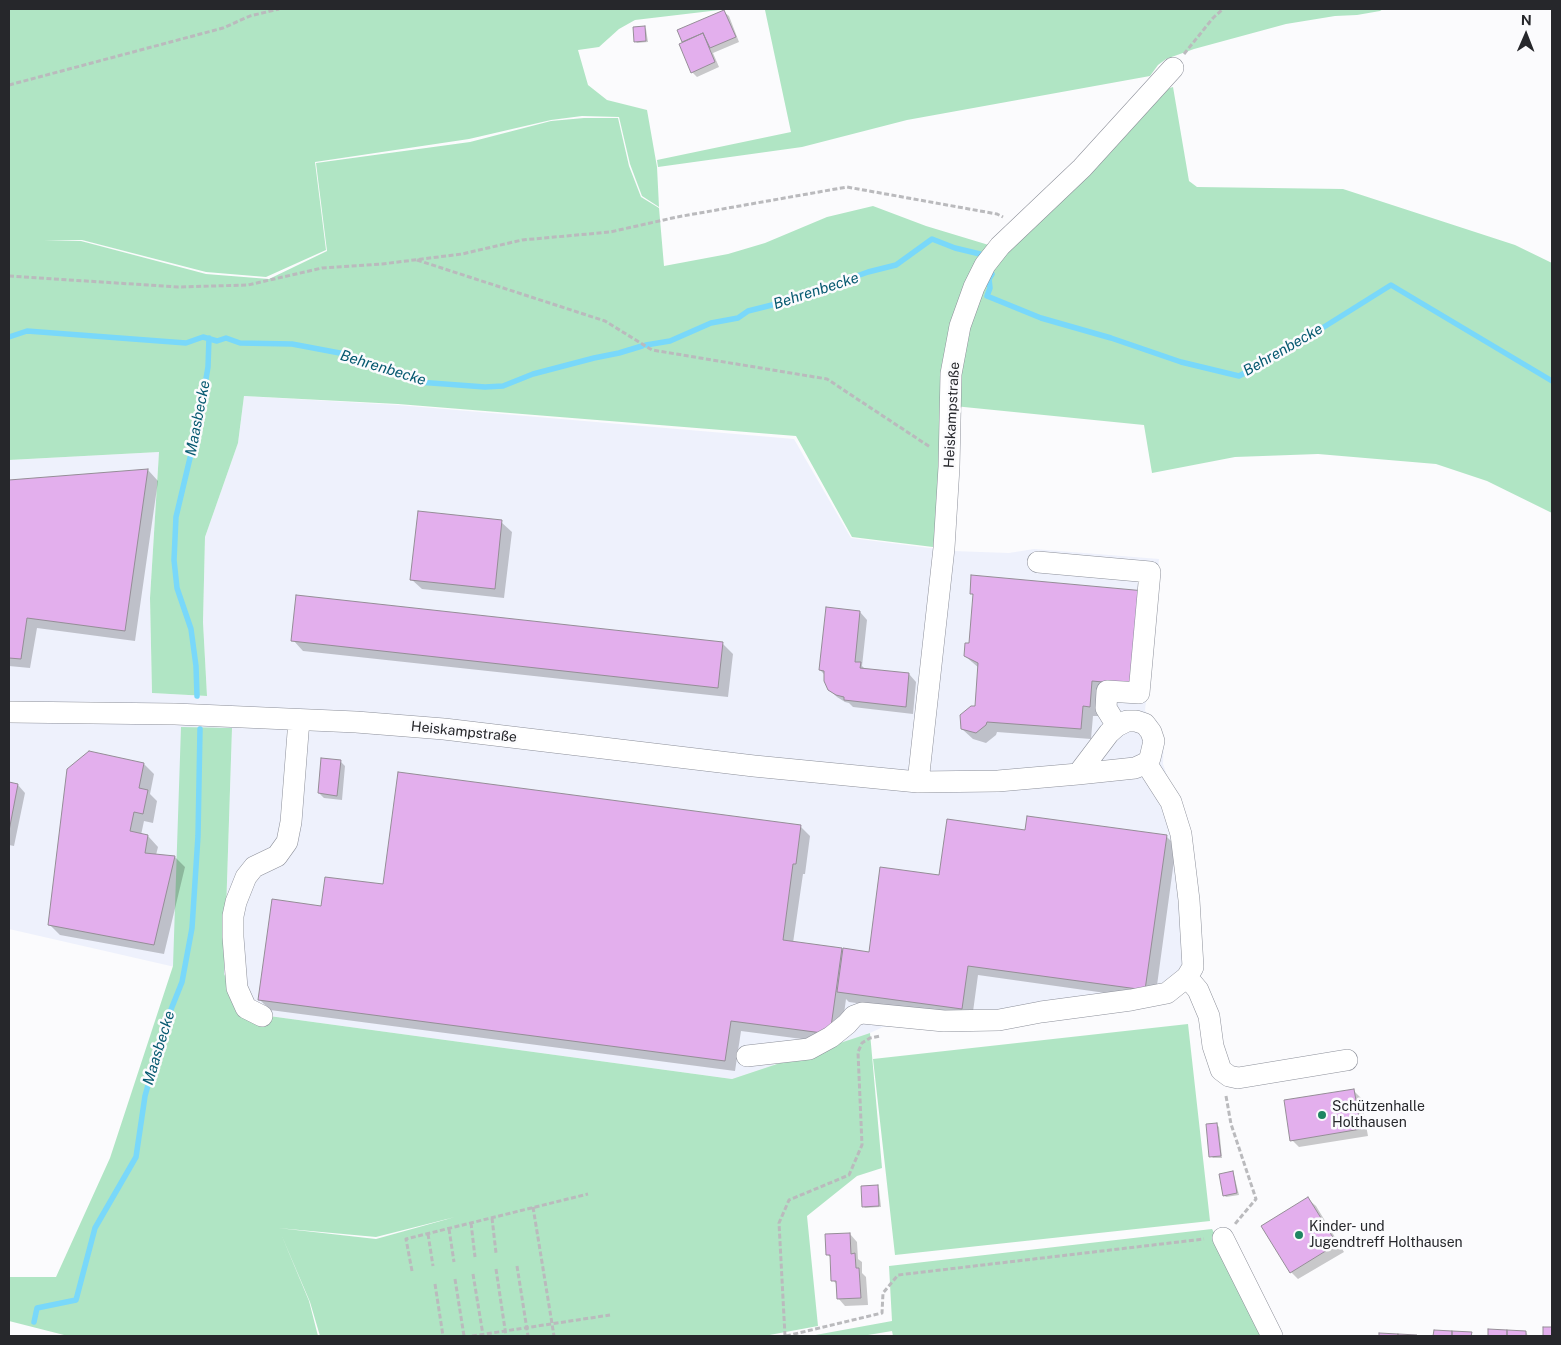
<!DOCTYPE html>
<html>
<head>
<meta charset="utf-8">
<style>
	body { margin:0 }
	#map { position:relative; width:1561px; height:1345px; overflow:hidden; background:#fbfbfd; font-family:"Public Sans",sans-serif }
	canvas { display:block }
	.frame { position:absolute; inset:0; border:10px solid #26272b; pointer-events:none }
	.north { position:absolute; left:1501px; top:10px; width:50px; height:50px; -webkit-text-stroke:4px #fbfbfd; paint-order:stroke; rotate:1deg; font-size:14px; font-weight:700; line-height:20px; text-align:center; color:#26272b }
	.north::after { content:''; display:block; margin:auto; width:18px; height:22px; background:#26272b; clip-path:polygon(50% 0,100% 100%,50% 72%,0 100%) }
</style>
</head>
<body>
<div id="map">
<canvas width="1561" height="1345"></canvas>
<div class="frame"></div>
<div class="north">N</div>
</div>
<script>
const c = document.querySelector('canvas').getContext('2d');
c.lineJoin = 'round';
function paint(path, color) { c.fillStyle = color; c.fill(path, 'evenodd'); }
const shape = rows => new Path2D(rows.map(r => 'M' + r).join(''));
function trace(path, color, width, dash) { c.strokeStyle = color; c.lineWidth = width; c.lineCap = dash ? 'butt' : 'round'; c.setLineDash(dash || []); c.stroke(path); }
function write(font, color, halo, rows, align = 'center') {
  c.font = font + ' "Public Sans",sans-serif'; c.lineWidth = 5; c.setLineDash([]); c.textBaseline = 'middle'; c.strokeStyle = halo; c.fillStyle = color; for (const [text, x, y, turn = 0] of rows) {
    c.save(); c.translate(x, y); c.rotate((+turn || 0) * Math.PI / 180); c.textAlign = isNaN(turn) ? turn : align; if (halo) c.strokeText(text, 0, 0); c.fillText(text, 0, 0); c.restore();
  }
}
paint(shape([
	[244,396,398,405,794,439,851,538,953,551,1009,553,1034,549,1159,559,1145,711,1157,721,1164,737,1163,764,1187,834,1194,876,1202,974,1178,996,997,1024,883,1027,870,1033,732,1079,247,1013,224,974,232,728,175,967,9,929,9,460,159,452,150,598,152,693,207,696,203,622,205,537,238,443]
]), '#eef1fc');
paint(shape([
	[9,9,1383,9,1380,11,1357,15,1335,16,1286,24,1194,49,1166,59,1158,65,1150,76,907,120,802,147,658,167,657,160,791,132,765,10,728,9,635,20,619,29,599,47,578,50,588,85,607,100,647,110,657,167,659,207,642,196,630,164,619,117,582,116,551,120,469,139,315,162,326,250,266,277,206,272,82,240,44,240,81,241,206,274,269,279,327,251,316,163,470,142,551,121,584,118,618,118,629,166,641,197,659,208,664,266,728,254,765,243,827,217,873,206,926,226,992,246,1160,91,1173,87,1189,181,1197,187,1343,189,1515,245,1552,263,1552,513,1487,481,1436,464,1318,454,1235,457,1152,473,1144,425,954,406,933,547,852,537,796,436,398,404,244,396,238,443,205,537,203,622,207,696,152,693,150,598,159,452,9,460],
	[181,727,232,728,224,974,247,1013,732,1079,870,1033,882,1168,857,1176,807,1216,818,1326,764,1336,320,1336,310,1302,281,1234,309,1301,318,1336,68,1336,9,1321,9,1277,56,1277,110,1158,173,966],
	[455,1217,376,1239,278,1228,376,1237],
	[1188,1024,1210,1221,895,1255,873,1059],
	[1212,1229,1269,1336,893,1336,892,1331,862,1336,810,1336,892,1321,889,1266]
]), '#b0e5c4');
paint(shape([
	[724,12,729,16,739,42,713,53,719,67,697,77,692,72,684,43,679,30],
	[644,27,646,29,648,42,637,43,635,41],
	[148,470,158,481,135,641,37,628,30,668,9,666,9,482],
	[501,522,512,532,504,598,422,589,411,579],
	[1144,592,1102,691,1100,716,1093,716,1091,739,997,732,996,735,986,743,973,739,962,729,976,707,979,668,965,656,970,645,974,596,971,593],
	[860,612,867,620,862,666,866,670,909,674,916,682,913,714,853,707,849,703,845,702,837,697,829,689,825,675,820,670],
	[293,640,723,644,733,654,728,697,303,651],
	[340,761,345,766,342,800,324,798,319,793],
	[144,764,154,774,150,794,157,801,153,823,144,821,141,835,148,836,158,847,156,855,175,857,185,867,164,954,60,935,50,925],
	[9,783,18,785,25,793,14,846,9,845],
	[800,826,810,836,805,874,803,874,793,943,841,949,844,952,870,953,940,876,1026,831,1166,836,1176,846,1155,1000,978,975,972,1019,849,1002,846,999,840,1044,741,1031,735,1071,270,1010,260,1000,322,907,384,886],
	[1354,1091,1361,1098,1368,1136,1299,1147,1292,1140],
	[1217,1125,1219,1127,1222,1158,1213,1158,1211,1156],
	[1232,1173,1234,1175,1239,1195,1226,1197,1224,1195],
	[877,1187,879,1189,881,1207,865,1208,863,1206],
	[1308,1199,1316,1206,1344,1252,1298,1279,1291,1272],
	[850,1234,857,1242,858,1259,862,1262,862,1273,866,1277,868,1305,845,1306,838,1298,837,1285,833,1280,831,1258,828,1255],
	[1490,1330,1526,1332,1528,1336,1489,1336],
	[1435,1332,1471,1333,1473,1336,1435,1336]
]), '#0003');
trace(shape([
	[992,274,989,279,990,288,987,296,1041,318,1111,338,1181,362,1239,376,1284,352,1391,285,1552,381],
	[9,337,27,331,186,343,203,337,217,341,226,338,240,343,292,344,345,354,389,368,418,382,485,387,503,386,533,374,594,358,619,353,642,346],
	[646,345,670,341,711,323,738,318,748,311,772,305,789,297,804,295,868,272,896,265,932,239,955,248,980,254],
	[197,696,196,666,191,629,177,588,174,560,176,517,199,420,208,367,209,338],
	[34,1322,37,1308,76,1300,95,1228,136,1157,145,1096,164,1027,182,982,192,928,198,836,200,729]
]), '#79d8fa', 5.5);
const building = shape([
	[724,10,736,37,710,48,703,33,682,42,677,30,724,10],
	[645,26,646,41,634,42,633,27,645,26],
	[703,33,715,62,691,73,679,44,703,33],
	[148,469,125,631,27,618,21,659,9,658,9,480,148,469],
	[418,511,502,520,495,589,410,580,418,511],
	[971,575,1145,591,1136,685,1092,681,1090,707,1083,706,1081,729,987,722,986,725,976,733,961,729,960,715,971,706,975,706,978,663,964,656,965,643,969,643,973,594,970,594,971,575],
	[296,595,723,642,718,688,291,641,296,595],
	[826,607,860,611,855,662,861,662,860,668,909,673,906,707,844,700,844,697,836,695,828,690,824,681,824,671,819,670,826,607],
	[89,751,144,763,139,788,148,790,143,814,134,812,130,831,148,835,145,853,175,856,154,945,48,925,67,769,89,751],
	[321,758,341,760,337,796,318,793,321,758],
	[398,772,801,825,796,864,793,864,783,940,842,948,830,1034,731,1021,725,1061,258,1000,272,899,321,906,325,877,383,884,398,772],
	[9,782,18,784,9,831,9,782],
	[1027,816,1167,835,1145,990,968,966,962,1009,837,992,843,948,869,952,880,867,939,875,947,819,1025,830,1027,816],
	[1354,1089,1361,1129,1290,1141,1284,1100,1354,1089],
	[1217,1123,1221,1156,1209,1157,1206,1124,1217,1123],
	[1233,1171,1237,1193,1223,1196,1219,1174,1233,1171],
	[878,1185,879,1206,862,1207,861,1186,878,1185],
	[1308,1197,1337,1244,1290,1273,1261,1226,1308,1197],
	[850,1233,851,1254,855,1253,856,1268,859,1268,861,1298,837,1299,836,1281,831,1281,830,1255,826,1255,825,1234,850,1233],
	[1543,1327,1552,1327,1552,1336,1543,1336,1543,1327],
	[1488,1329,1507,1330,1507,1336,1488,1336,1488,1329],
	[1434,1330,1452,1331,1452,1336,1433,1336,1434,1330],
	[1507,1330,1526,1331,1526,1336,1507,1336,1507,1330],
	[1452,1331,1472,1332,1471,1336,1452,1336,1452,1331],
	[1379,1333,1398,1334,1398,1336,1379,1336,1379,1333],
	[1398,1334,1417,1335,1417,1336,1398,1336,1398,1334]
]);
paint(building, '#e3afed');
trace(building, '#958e97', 1);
const minor = shape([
	[1038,562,1150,572,1139,693,1107,691,1106,708,1117,726],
	[9,712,175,714,356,722,444,729,754,766,918,782,998,781,1078,774,1135,768,1146,763,1150,758,1154,741,1151,732,1145,724,1136,721,1127,721,1117,726,1109,733,1078,774],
	[918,782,944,548,949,467,951,374,960,326,974,287,985,265,1000,246,1082,168,1173,68],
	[1187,977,1198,990,1209,1016,1213,1046,1221,1070,1229,1076,1238,1078,1347,1060],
	[262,1016,246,1008,237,988,233,937,233,916,236,902,246,877,254,867,277,856,287,842,291,822,299,720],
	[747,1056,809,1049,831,1037,847,1024,854,1016,862,1013,944,1021,999,1020,1041,1012,1131,1000,1167,993,1187,977,1193,967,1189,900,1181,834,1171,802,1146,763],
	[1223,1238,1272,1336]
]);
trace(minor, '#8d909a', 22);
trace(shape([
	[1184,54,1213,18,1223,9],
	[9,85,223,28,250,16,279,9],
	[417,260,605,321,652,350,827,379,930,447],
	[9,276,178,287,248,285,322,268,382,264,462,254,522,240,610,232,677,217,847,187,997,214,1003,217],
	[1226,1096,1231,1124,1256,1199,1235,1224],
	[533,1207,554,1336],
	[492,1218,496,1253],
	[471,1223,475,1257],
	[449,1229,454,1262],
	[428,1234,433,1266],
	[517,1266,528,1336],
	[496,1269,506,1336],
	[412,1271,406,1239,588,1194],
	[473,1274,483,1335],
	[455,1279,464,1336],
	[435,1284,443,1336],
	[472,1336,610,1315],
	[785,1336,779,1223,789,1200,849,1175,862,1145,858,1052,862,1043,870,1038,880,1036],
	[786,1336,882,1313,883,1293,898,1275,1204,1239]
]), '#bababd', 3, [5, 2.5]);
trace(minor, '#fff', 21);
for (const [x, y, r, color] of [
	[1322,1115,5,"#1e8662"],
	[1299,1235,5,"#1e8662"]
]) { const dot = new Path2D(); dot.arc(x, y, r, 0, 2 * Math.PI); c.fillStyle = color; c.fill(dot); trace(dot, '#fbfbfd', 2); }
write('14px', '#26272b', '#fbfbfd', [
	["Heiskampstraße",952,415,-87],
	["Heiskampstraße",464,732,6]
]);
write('14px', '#26272b', '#fbfbfd', [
	["Schützenhalle",1332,1107],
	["Holthausen",1332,1123],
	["Kinder- und",1309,1227],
	["Jugendtreff Holthausen",1309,1243]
], 'left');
write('italic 15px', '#065970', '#fbfbfd', [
	["Behrenbecke",816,291,-18],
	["Behrenbecke",1283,350,-30],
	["Behrenbecke",383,368,17],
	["Maasbecke",198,418,-79],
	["Maasbecke",159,1048,-73]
]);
</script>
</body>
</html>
